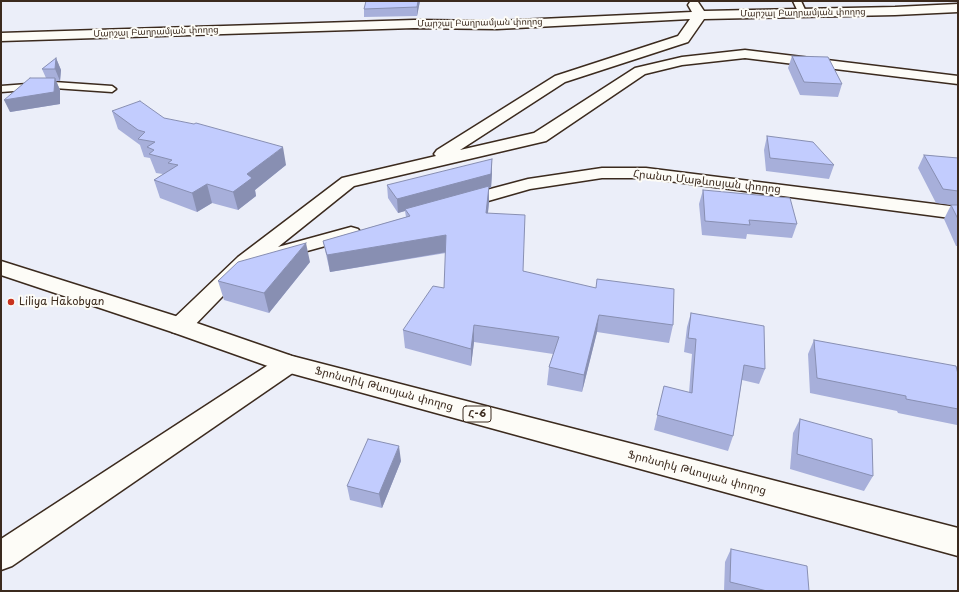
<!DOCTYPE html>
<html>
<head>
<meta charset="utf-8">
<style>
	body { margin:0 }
	#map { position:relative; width:959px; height:592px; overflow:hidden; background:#ebeef9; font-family:"Playpen Sans",sans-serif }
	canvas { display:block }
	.frame { position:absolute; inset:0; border:2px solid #3b2a1e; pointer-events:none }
</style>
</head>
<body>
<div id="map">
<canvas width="959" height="592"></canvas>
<div class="frame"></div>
</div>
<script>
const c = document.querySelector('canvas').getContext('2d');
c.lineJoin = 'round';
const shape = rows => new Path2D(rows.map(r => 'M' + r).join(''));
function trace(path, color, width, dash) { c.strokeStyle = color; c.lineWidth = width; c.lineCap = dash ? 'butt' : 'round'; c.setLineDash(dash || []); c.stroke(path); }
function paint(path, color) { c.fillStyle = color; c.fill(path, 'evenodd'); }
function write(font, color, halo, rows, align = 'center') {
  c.font = font + ' "Playpen Sans","Noto Sans Armenian",sans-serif'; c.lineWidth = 4; c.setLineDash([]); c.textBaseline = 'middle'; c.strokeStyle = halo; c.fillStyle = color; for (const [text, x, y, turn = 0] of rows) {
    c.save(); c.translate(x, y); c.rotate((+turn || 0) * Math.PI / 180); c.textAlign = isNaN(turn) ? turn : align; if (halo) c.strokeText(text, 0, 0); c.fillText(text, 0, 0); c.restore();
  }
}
const service = shape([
	[793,1,801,1,807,14,806,16,800,16,793,1],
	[54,82,112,86,116,89,112,92,54,88,1,92,1,86,54,82]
]);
const minor = shape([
	[694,1,698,2,704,11,895,7,958,4,958,12,895,15,704,19,688,42,565,82,460,150,534,133,635,68,682,57,745,50,958,76,958,84,745,58,682,65,645,74,546,141,354,186,278,247,351,227,358,229,361,233,358,237,278,259,271,258,268,254,251,267,188,332,180,334,172,332,169,326,172,320,238,257,342,178,436,156,434,154,437,150,555,76,678,36,690,19,497,29,414,28,1,41,1,33,414,20,497,21,692,12,688,5,690,2,694,1],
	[602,168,646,168,958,207,958,219,646,178,602,178,530,189,460,209,453,207,451,203,453,199,528,179,602,168]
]);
const tertiary = shape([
	[288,355,297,358,300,364,297,370,12,566,1,570,1,539,279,358,288,355]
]);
const primary = shape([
	[1,261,188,320,292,356,958,528,958,556,279,370,172,332,1,275,1,261]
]);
trace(service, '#3b2a1e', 3);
trace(minor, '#3b2a1e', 3);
trace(tertiary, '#3b2a1e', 3);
trace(primary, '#3b2a1e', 3);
paint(service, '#fdfcf7');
paint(minor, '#fdfcf7');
paint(tertiary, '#fdfcf7');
paint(primary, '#fdfcf7');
paint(shape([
	[366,1,420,1,417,16,364,17,364,9],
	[792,56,842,84,838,97,800,95,788,68],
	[56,58,61,70,60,81,56,81,60,90,60,104,10,112,46,78,42,69],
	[112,111,164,118,286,165,255,190,256,196,238,210,212,203,197,212,160,198,154,180,163,174,156,173,150,158,144,157,140,145,118,129],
	[767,136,834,165,829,179,766,171,764,150],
	[924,155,958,158,958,246,956,246,944,219,951,205,936,203,918,168],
	[492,173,491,188,489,188,489,202,488,213,523,271,673,325,669,343,597,332,582,392,547,385,549,367,553,354,474,342,471,366,405,348,403,330,444,288,446,253,330,272,323,241,406,217,405,211,398,213,388,198,387,185],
	[703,190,797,224,792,238,747,234,746,239,702,235,699,204],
	[310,262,269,313,224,300,218,281],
	[691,313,765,369,759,384,742,380,733,436,728,451,654,430,664,386,689,393,692,354,684,352,687,327],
	[814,340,958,374,958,425,957,425,898,413,897,411,810,393,808,354],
	[800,419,873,476,864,491,790,469,793,433],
	[401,461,382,508,350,500,347,486],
	[731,549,809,591,724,591,725,562]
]), '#a7afda');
paint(shape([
	[418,1,420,1,417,16,417,7],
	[56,58,61,70,60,81,55,69],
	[55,78,60,90,60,104,10,112,4,100],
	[283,147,286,165,255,190,256,196,238,210,233,192,247,174],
	[492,159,492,173,491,188,489,188,489,202,486,230,405,209,405,211,398,213,397,199],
	[207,184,212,203,197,212,192,193],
	[446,235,447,252,330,272,327,255],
	[306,243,310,262,269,313,264,293],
	[599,315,597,332,582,392,584,375],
	[474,325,474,342,471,366,471,349],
	[399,446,401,461,382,508,379,494]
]), '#888fb2');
const building = shape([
	[366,1,418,1,417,7,364,9,366,1],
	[792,56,828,57,842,84,804,82,792,56],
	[56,58,55,69,42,69,56,58],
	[30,78,55,78,54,92,4,100,30,78],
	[140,101,164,118,194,124,196,123,283,147,247,174,252,178,233,192,207,184,192,193,154,180,178,165,168,163,172,160,149,154,154,150,147,147,155,142,138,139,145,132,138,130,112,111,140,101],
	[767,136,813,142,834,165,770,158,767,136],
	[924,155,958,158,958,191,943,189,924,155],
	[492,159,491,174,397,199,387,185,492,159],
	[489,186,486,213,525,215,523,271,596,288,597,279,674,289,673,325,599,315,584,375,549,367,559,337,474,325,471,349,403,330,433,286,444,288,446,235,327,255,323,241,410,216,405,209,489,186],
	[703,190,790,198,797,224,749,220,750,225,705,221,703,190],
	[951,205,958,205,958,219,951,205],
	[306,243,264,293,218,281,238,262,306,243],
	[691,313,764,326,765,369,744,365,733,436,657,415,664,386,692,393,696,339,688,338,691,313],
	[814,340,956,366,958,374,958,409,906,399,906,396,817,378,814,340],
	[800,419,872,439,873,476,797,454,800,419],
	[368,439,399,446,379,494,347,486,368,439],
	[731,549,807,566,809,591,767,591,730,582,731,549]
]);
paint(building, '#c2ccfe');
trace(building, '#888fb2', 1);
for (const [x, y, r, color] of [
	[11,302,4,"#c8321e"]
]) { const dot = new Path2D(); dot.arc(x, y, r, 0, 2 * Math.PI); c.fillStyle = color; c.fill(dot); trace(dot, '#fdfcf7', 1.5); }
write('9px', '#3b2a1e', '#fdfcf7', [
	["Մարշալ Բաղրամյան փողոց",803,13,-1],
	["Մարշալ Բաղրամյան փողոց",480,23,-1],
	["Մարշալ Բաղրամյան փողոց",156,32,-2]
]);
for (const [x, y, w] of [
	[477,414,28]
]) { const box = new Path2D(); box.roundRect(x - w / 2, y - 8, w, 16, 3); c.fillStyle = '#fdfcf7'; c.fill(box); trace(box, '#3b2a1e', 1); }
write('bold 10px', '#3b2a1e', null, [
	["Հ-6",477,414]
]);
write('11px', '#3b2a1e', '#fdfcf7', [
	["Հրանտ Մաթևոսյան փողոց",707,182,6],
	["Ֆրոնտիկ Թևոսյան փողոց",384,389,15],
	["Ֆրոնտիկ Թևոսյան փողոց",697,473,15]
]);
write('11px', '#3b2a1e', '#fdfcf7', [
	["Liliya Hakobyan",19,302]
], 'left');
</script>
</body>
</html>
